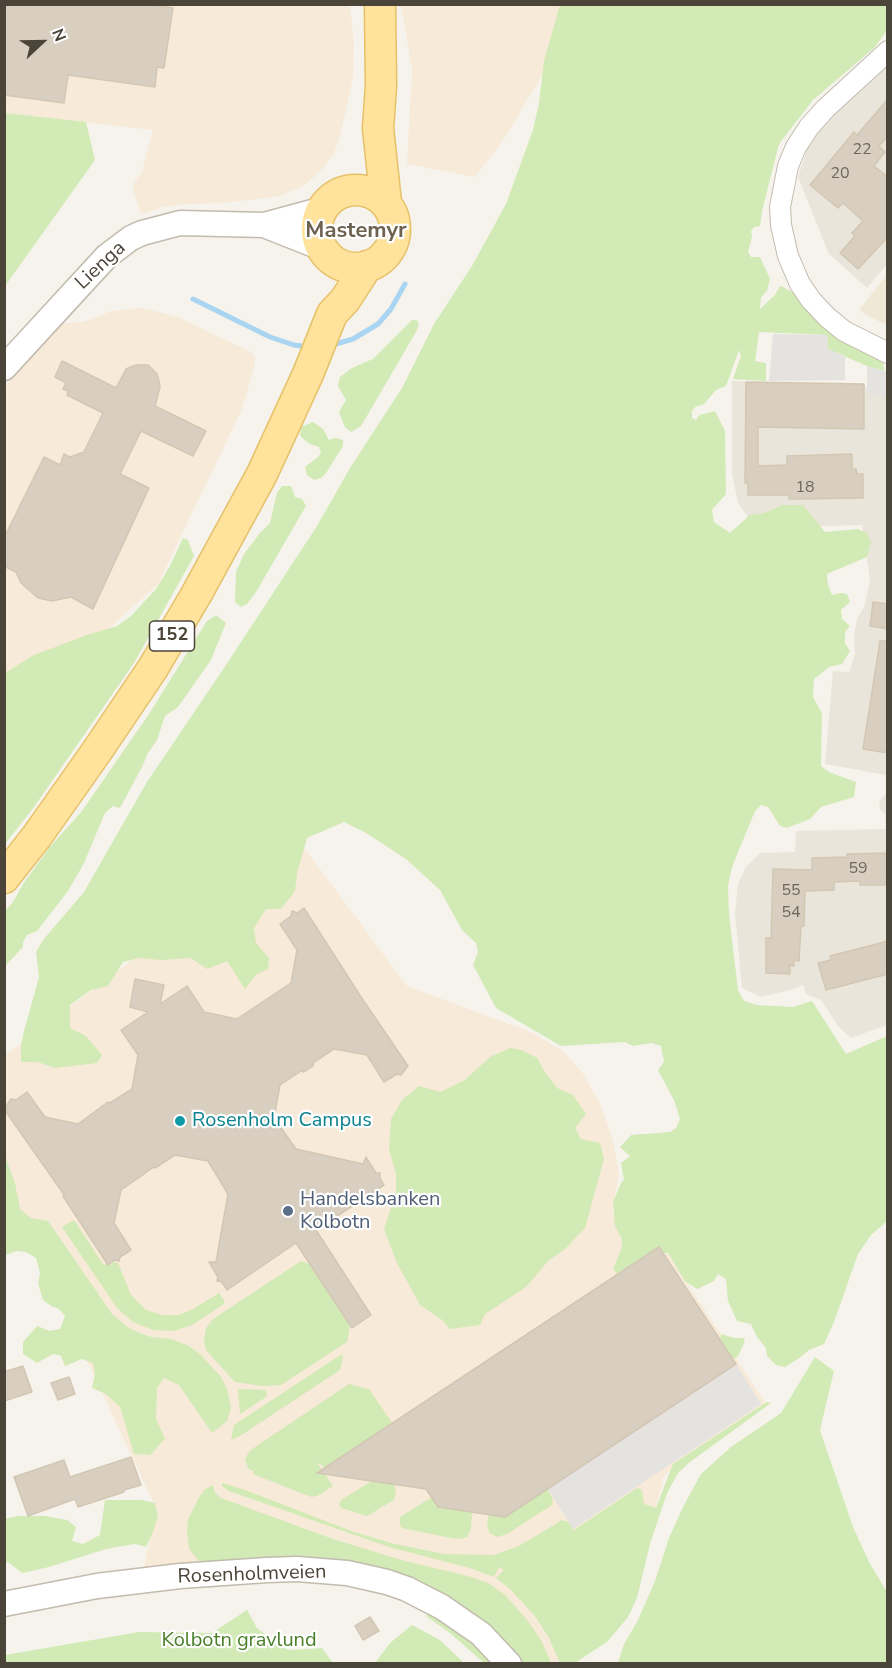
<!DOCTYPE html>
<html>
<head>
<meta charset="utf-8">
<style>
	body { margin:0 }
	#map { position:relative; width:892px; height:1668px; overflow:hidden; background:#f6f3ec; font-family:"Nunito Sans",sans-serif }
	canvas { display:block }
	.frame { position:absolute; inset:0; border:6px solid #4b4439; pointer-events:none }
	.north { position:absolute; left:12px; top:12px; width:60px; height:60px; -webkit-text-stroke:4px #fff; paint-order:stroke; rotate:68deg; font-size:16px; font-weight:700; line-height:24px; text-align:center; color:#4b4439 }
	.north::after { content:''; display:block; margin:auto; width:21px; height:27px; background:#4b4439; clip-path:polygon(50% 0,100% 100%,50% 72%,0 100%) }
</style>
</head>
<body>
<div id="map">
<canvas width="892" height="1668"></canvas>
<div class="frame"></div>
<div class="north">N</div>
</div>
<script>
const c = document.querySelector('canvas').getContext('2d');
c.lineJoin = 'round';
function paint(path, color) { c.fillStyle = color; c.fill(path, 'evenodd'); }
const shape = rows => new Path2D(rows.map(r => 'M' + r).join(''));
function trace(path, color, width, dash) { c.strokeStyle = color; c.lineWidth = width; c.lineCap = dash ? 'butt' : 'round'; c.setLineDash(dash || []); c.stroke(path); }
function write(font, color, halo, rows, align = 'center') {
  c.font = font + ' "Nunito Sans",sans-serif'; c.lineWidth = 4.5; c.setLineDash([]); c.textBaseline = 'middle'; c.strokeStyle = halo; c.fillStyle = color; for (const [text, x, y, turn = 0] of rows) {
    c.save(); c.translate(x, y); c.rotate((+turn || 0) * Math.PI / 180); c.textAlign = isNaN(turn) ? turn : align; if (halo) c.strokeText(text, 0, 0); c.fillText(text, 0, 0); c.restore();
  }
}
paint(shape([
	[887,63,887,264,867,288,829,254,798,177,807,150,823,126],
	[732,381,869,387,887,396,887,1025,851,1038,838,1026,821,1000,806,994,803,985,790,990,761,997,742,988,735,913,738,884,746,867,760,853,795,852,796,831,886,829,885,814,880,810,879,801,886,794,886,775,825,764,833,671,849,672,855,654,854,636,857,619,865,605,870,579,862,525,758,528,749,519,738,503,732,473]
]), '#eae5da');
paint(shape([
	[5,5,350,5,354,44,353,77,341,133,334,153,319,173,303,186,281,196,223,203,186,204,163,207,141,214,133,189,134,183,142,172,153,130,5,113],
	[401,5,585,5,500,145,475,177,407,164,412,70],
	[143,308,178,317,251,352,255,358,254,367,242,409,158,584,103,634,5,753,5,387,55,324,83,322,112,311],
	[296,837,407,986,533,1033,564,1052,584,1075,601,1106,613,1140,619,1175,612,1212,636,1254,660,1241,766,1404,664,1475,654,1515,566,1663,527,1663,450,1595,227,1558,144,1568,156,1508,5,1185,4,1056]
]), '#f7ead8');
paint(shape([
	[887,274,887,325,870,317,859,310]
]), '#efe8d6');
paint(shape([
	[560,5,887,5,887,30,875,47,813,100,779,144,762,211,760,226,754,227,751,231,752,237,748,252,751,257,760,257,770,279,767,291,761,297,760,309,775,295,780,286,783,287,795,294,843,341,883,361,884,371,867,366,828,349,827,335,759,332,755,361,766,363,766,381,733,379,741,356,739,350,726,386,716,390,704,404,695,407,692,411,692,418,696,420,699,415,715,411,725,431,726,494,712,510,714,522,730,533,750,515,764,513,783,505,803,505,825,532,858,529,867,533,871,542,867,557,827,574,828,585,832,595,841,593,847,594,850,602,841,610,842,619,850,626,845,632,845,643,850,651,842,664,829,667,814,679,813,697,822,713,821,766,829,772,856,782,854,797,821,807,810,819,787,828,780,826,768,807,761,805,755,811,732,867,728,886,729,914,738,990,744,1001,757,1005,793,1007,812,1001,846,1054,887,1036,887,1221,871,1235,858,1254,834,1322,824,1344,809,1350,798,1359,785,1367,776,1365,767,1356,766,1348,757,1337,751,1324,737,1321,728,1301,726,1279,718,1274,714,1281,697,1289,685,1281,668,1253,659,1253,619,1276,613,1269,622,1248,622,1239,615,1226,613,1202,621,1183,624,1180,621,1163,630,1156,620,1147,631,1135,670,1132,676,1128,680,1119,674,1100,658,1070,664,1062,661,1046,652,1043,633,1046,625,1042,561,1046,496,1008,473,965,478,952,476,943,462,930,440,890,406,859,366,833,344,822,307,838,297,873,295,891,281,909,266,909,254,928,256,943,269,958,268,969,257,974,245,989,227,961,207,969,191,958,161,960,139,958,123,962,108,986,91,990,70,1005,70,1028,86,1036,102,1055,97,1063,55,1068,38,1062,21,1062,21,1046,24,1031,39,977,36,952,43,940,84,892,147,782,224,668,317,526,350,468,402,388,434,324,472,266,506,204,533,130,539,103,544,61],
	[5,113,86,122,95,160,5,286],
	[412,320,417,320,419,325,416,332,361,426,351,432,345,427,339,412,346,400,338,386,340,377,352,368,373,359],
	[313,422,323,429,329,440,335,438,343,440,343,446,326,473,321,478,314,480,307,475,305,467,318,457,321,453,319,447,310,444,300,436,301,427],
	[282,486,291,486,295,497,302,499,306,506,256,592,247,604,241,607,235,602,236,572,244,554,260,533,270,523,277,493],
	[183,538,188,540,194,556,134,663,34,807,5,844,5,673,34,655,87,635,117,626,131,616,156,589,170,566],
	[216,615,226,623,211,660,178,707,165,716,157,740,148,753,142,767,120,808,113,806,105,813,83,865,68,891,37,931,27,935,23,942,23,947,5,966,5,911,13,902,23,884,49,848,82,811,149,714,207,621],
	[510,1048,521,1050,537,1058,546,1074,557,1088,573,1095,586,1114,575,1128,581,1139,600,1143,604,1159,585,1228,564,1250,549,1260,526,1287,485,1314,480,1325,450,1329,441,1319,420,1305,396,1261,384,1229,396,1192,396,1174,389,1149,391,1119,402,1100,419,1086,440,1092,465,1080,490,1057],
	[5,1156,15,1183,20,1209,31,1218,48,1221,112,1314,129,1328,140,1333,151,1337,171,1339,189,1346,201,1355,221,1377,227,1389,231,1408,227,1421,216,1430,212,1433,179,1385,164,1378,157,1388,156,1419,165,1439,150,1455,134,1454,120,1407,106,1394,92,1388,95,1374,93,1363,82,1359,65,1366,61,1356,53,1354,37,1363,23,1354,23,1342,37,1326,50,1331,60,1329,65,1316,59,1309,51,1306,43,1300,38,1283,40,1273,36,1258,26,1252,17,1251,5,1255],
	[74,1220,103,1264,110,1265,114,1262,118,1263,131,1295,146,1310,162,1315,179,1315,193,1309,219,1293,224,1300,224,1304,192,1325,174,1331,153,1330,133,1322,117,1308,62,1227],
	[301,1261,309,1264,350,1326,347,1342,281,1385,262,1386,235,1382,206,1350,204,1340,206,1328,213,1319],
	[721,1334,734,1338,743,1338,745,1341,738,1356,734,1359,720,1340],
	[342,1354,343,1357,340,1370,240,1436,231,1440,234,1425],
	[815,1357,834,1371,820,1430,853,1527,869,1562,887,1592,887,1663,618,1663,624,1644,638,1620,655,1581,669,1538,683,1507,701,1474,731,1447,781,1413],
	[349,1384,369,1389,437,1489,328,1474,320,1463,318,1464,333,1486,317,1496,311,1497,253,1474,254,1472,248,1468,245,1460,248,1453,252,1449],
	[238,1389,265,1390,267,1394,266,1397,240,1414],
	[767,1402,771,1403,690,1462,678,1473,667,1493,650,1544,637,1598,628,1617,608,1641,575,1663,560,1663,549,1638,535,1616,510,1589,496,1578,504,1570,500,1568,499,1567,494,1577,470,1568,389,1547,229,1491,222,1486,222,1483,226,1484,245,1490,354,1532,391,1543,444,1554,494,1555,519,1546,562,1520,568,1522,574,1530,637,1488,642,1490,644,1504,656,1508,673,1464],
	[372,1481,394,1484,396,1494,394,1500,367,1516,341,1508,339,1504,341,1500],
	[213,1485,215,1493,221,1498,333,1539,405,1561,468,1576,488,1583,504,1594,528,1621,542,1642,551,1663,520,1663,442,1596,205,1563,199,1561,189,1549,187,1530,188,1520,198,1499,204,1490],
	[547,1489,553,1499,552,1505,507,1534,497,1537,490,1533,487,1526,489,1514],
	[432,1497,472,1512,471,1528,467,1537,460,1539,451,1538,402,1528,400,1525,400,1517],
	[105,1500,142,1500,155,1503,158,1516,153,1532,146,1547,135,1544,106,1549,49,1567,22,1573,8,1562,5,1562,4,1519,18,1516,45,1516,67,1520,76,1527,72,1541,83,1544,100,1535],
	[247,1610,257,1628,283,1648,290,1650,322,1648,333,1663,5,1663,5,1655,139,1632,212,1633],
	[432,1612,455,1626,497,1663,484,1663,450,1633,426,1616],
	[412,1625,440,1640,464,1663,375,1663,390,1643]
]), '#d2eab5');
paint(shape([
	[773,334,827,335,828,349,845,356,845,380,769,381],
	[867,366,887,372,887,400,880,396,867,393],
	[736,1364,761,1404,573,1529,548,1489,505,1517]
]), '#e5e3e0');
trace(shape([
	[193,299,270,337,294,345,308,347],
	[329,346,353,339,378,324,391,309,405,284]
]), '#a9d4f2', 5);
const building = shape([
	[4,4,145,4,173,8,164,68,157,67,155,87,68,75,64,103,4,95,4,4],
	[888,99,888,136,879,146,885,152,874,166,888,177,888,237,858,269,840,253,855,236,852,233,863,221,843,203,838,208,810,185,854,132,857,135,888,99],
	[62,361,116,388,126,369,136,365,148,365,157,374,159,381,160,387,155,406,206,431,193,456,141,431,120,474,149,488,93,609,71,597,52,601,38,598,21,583,16,572,4,566,4,538,44,457,60,465,64,454,70,457,84,452,103,413,67,395,68,391,63,389,66,383,55,377,62,361],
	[746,382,864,384,864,429,758,427,758,466,787,465,787,456,852,454,852,469,856,469,857,474,863,474,863,498,794,499,789,499,789,495,748,495,748,483,745,483,746,382],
	[873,602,888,604,888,629,870,626,873,602],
	[880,641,888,641,888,753,863,749,880,641],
	[888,853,886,885,860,885,860,881,834,882,834,890,805,891,804,926,801,926,799,961,794,960,794,966,790,965,790,974,766,973,766,938,771,938,773,869,812,870,812,858,847,857,847,854,888,853],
	[304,908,361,997,408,1066,401,1075,397,1074,384,1082,367,1055,334,1049,314,1062,313,1066,304,1072,301,1071,280,1085,274,1118,296,1149,363,1164,366,1157,376,1173,380,1173,380,1178,384,1185,316,1230,371,1315,352,1328,296,1243,227,1290,222,1282,217,1281,218,1277,209,1262,216,1262,228,1194,208,1161,175,1155,155,1168,154,1167,121,1190,114,1223,131,1250,120,1257,119,1261,115,1260,108,1265,63,1196,65,1196,4,1109,11,1099,16,1100,27,1092,45,1117,78,1124,108,1102,110,1103,132,1089,138,1055,121,1030,148,1012,130,1007,135,979,164,985,160,1004,187,986,204,1012,237,1019,291,983,297,950,280,924,291,916,292,911,297,913,304,908],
	[888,941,888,974,826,990,818,963,831,960,830,956,888,941],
	[659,1247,736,1364,505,1517,438,1507,426,1489,317,1473,659,1247],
	[23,1366,32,1392,4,1401,4,1372,23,1366],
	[69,1377,75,1394,58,1400,51,1383,69,1377],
	[131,1457,141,1485,124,1490,124,1492,78,1507,75,1499,28,1516,14,1477,64,1460,70,1477,131,1457],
	[370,1617,379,1631,363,1640,355,1626,370,1617]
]);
paint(building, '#d8cfc1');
trace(building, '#d3c7b4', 1.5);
const minor = shape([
	[888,51,825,109,809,127,796,147,788,166,780,207,781,225,788,256,800,284,811,300,827,317,844,331,888,353]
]);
const tertiary = shape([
	[264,225,322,248],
	[4,368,107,256,131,238,142,233,180,223,264,225,323,209],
	[4,1604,97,1586,180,1576,267,1570,297,1569,347,1573,387,1582,407,1589,442,1607,481,1634,509,1664]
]);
const primary = shape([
	[380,4,381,86,378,128,386,203],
	'317 229a39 39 0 1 1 78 0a39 39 0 1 1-78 0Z',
	[4,878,37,836,97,751,153,668,196,595,262,474,308,374,332,314,345,300,367,266]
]);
trace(minor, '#c2bbae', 22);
trace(tertiary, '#c2bbae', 27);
trace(primary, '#e6c16a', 33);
trace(minor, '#fff', 20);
trace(tertiary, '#fff', 24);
trace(primary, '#ffe39c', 30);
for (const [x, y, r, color] of [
	[180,1121,6,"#0f9aa8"],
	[288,1211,6,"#5c6f8a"]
]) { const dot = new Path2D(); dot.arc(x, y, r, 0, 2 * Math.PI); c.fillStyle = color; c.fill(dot); trace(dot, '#fff', 2); }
write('16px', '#6e675b', null, [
	["22",862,150],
	["20",840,174],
	["18",805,488],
	["59",858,869],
	["55",791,891],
	["54",791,913]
]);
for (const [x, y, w] of [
	[172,636,45]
]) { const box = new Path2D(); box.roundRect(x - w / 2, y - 15, w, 30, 4.5); c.fillStyle = '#fff'; c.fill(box); trace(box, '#4b4439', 1.5); }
write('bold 18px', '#4b4439', null, [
	["152",172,636]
]);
write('20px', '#4b4439', '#fff', [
	["Lienga",101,266,-43],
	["Rosenholmveien",252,1575,-2]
]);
write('20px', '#0d838f', '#fff', [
	["Rosenholm Campus",192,1121]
], 'left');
write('20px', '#4e5e75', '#fff', [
	["Handelsbanken",300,1200],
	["Kolbotn",300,1223]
], 'left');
write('20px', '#4a7f2a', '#fff', [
	["Kolbotn gravlund",239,1641]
]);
write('bold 22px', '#6e6250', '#fff', [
	["Mastemyr",356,232]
]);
</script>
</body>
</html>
